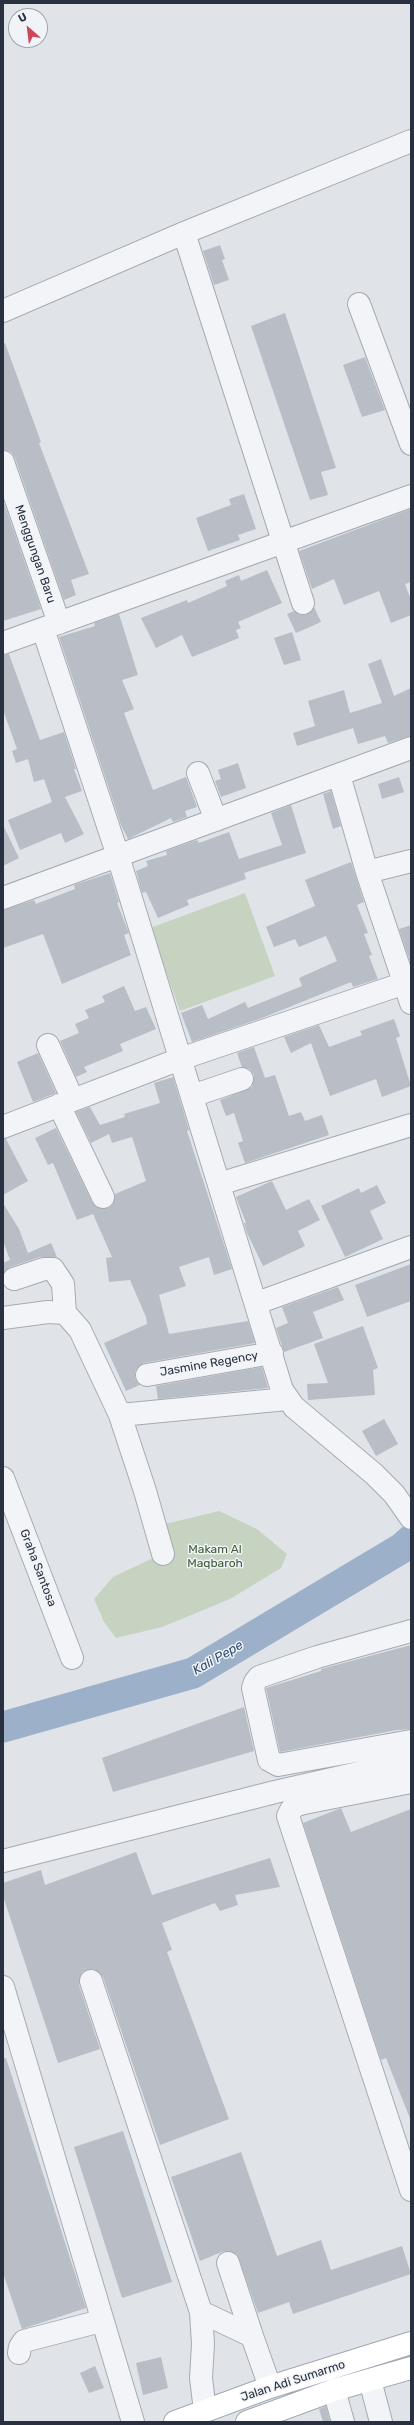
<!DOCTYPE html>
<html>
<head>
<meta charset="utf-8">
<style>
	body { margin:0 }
	#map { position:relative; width:414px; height:2425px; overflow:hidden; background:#e0e4e9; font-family:Rubik,sans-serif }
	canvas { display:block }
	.frame { position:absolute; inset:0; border:4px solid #293140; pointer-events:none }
	.north { position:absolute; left:8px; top:8px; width:40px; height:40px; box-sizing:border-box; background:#f0f3f7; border:1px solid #a0a5ae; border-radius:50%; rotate:332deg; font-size:11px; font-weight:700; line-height:16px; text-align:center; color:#293140 }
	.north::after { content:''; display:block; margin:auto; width:14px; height:18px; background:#cd4659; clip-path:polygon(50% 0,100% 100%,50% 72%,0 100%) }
</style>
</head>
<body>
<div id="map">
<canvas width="414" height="2425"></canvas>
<div class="frame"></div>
<div class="north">U</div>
</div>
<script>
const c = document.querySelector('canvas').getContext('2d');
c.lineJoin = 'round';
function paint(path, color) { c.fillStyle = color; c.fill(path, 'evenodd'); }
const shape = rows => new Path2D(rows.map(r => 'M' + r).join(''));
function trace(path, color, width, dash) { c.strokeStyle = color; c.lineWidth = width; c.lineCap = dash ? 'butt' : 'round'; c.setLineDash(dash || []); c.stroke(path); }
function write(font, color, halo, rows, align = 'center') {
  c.font = font + ' Rubik,sans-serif'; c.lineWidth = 3; c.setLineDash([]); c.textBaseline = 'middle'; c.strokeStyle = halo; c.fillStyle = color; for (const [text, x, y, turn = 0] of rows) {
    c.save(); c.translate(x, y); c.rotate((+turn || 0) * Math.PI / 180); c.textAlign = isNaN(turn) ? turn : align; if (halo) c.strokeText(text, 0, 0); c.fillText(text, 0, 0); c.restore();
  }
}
paint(shape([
	[245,893,275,976,180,1011,150,928],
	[219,1511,257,1529,287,1554,281,1568,230,1599,162,1627,116,1638,104,1622,94,1599,113,1577,151,1559,167,1560,165,1524]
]), '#c6d3c1');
trace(shape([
	[3,1727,193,1673,402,1548,411,1540]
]), '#9cb1c9', 31);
paint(shape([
	[220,245,225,259,222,260,229,280,214,285,203,251],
	[285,313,336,468,321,472,328,495,310,500,251,326],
	[3,343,5,343,41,442,39,443,89,574,71,580,76,595,64,600,15,458,11,452,3,450],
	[365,357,385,410,362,417,343,365],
	[244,494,256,529,238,535,240,540,208,551,196,518,231,505,229,499],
	[3,500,41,609,3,621],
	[411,509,411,582,405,584,411,600,411,615,391,623,379,591,344,605,334,579,312,589,299,551],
	[267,570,282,603,238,622,241,628,236,630,239,638,192,657,182,635,156,648,141,618,187,600,188,603,227,586,225,581,239,575,241,581],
	[314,607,321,622,296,633,287,614,294,611,300,615,306,615],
	[119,614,138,675,122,680,134,709,124,713,153,790,186,777,197,807,185,811,187,817,173,822,171,818,128,839,121,825,59,637,95,626,94,623],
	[292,632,301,660,284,665,274,638],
	[9,654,40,740,64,732,76,769,74,769,82,791,65,797,84,834,65,843,61,833,20,850,8,820,52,802,44,779,34,782,28,759,16,763,12,751,17,749,3,710,3,655],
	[381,659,394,696,411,688,411,736,388,743,385,736,358,744,353,728,297,746,293,733,315,726,308,701,344,690,350,713,382,703,368,664],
	[238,763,246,788,221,797,215,781,221,779,218,770],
	[399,777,404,792,382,799,378,784],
	[331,791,341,826,333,829,323,794],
	[291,805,306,853,244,873,246,879,187,900,189,905,158,918,146,892,142,893,136,871,148,866,146,861,167,855,166,851,197,840,199,843,229,832,239,859,282,845,271,813],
	[3,825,19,858,3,866],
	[351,862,364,902,357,905,368,933,364,934,372,955,369,956,378,979,353,987,351,982,262,1018,192,1042,181,1013,202,1005,208,1019,245,1002,248,1008,302,986,299,978,337,961,326,936,299,947,295,939,274,947,266,927,315,906,305,880],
	[110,873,119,902,117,903,129,933,124,935,131,955,62,984,43,934,3,948,3,910,34,900,36,904,75,889,74,885],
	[411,925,411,964,399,929],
	[124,986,135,1011,146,1007,156,1029,120,1044,123,1051,84,1067,87,1072,76,1077,60,1041,79,1033,75,1024,89,1018,85,1010,105,1002,102,996],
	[394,1019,400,1036,396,1038,411,1086,382,1097,376,1079,330,1096,311,1043,291,1053,284,1037,319,1025,329,1047,362,1035,360,1031],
	[254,1047,265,1078,275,1075,289,1116,301,1112,305,1121,322,1115,329,1135,245,1163,238,1143,243,1141,234,1113,226,1116,220,1100,252,1087,254,1075,250,1069,242,1067,237,1053],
	[38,1053,56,1093,33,1102,17,1062],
	[173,1077,189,1130,187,1131,232,1269,214,1275,209,1257,179,1267,186,1286,159,1295,169,1334,248,1321,255,1343,144,1363,135,1371,135,1378,140,1385,126,1391,104,1343,147,1324,146,1317,130,1280,109,1282,106,1258,112,1257,93,1214,77,1220,53,1163,48,1165,35,1138,56,1128,92,1202,96,1207,108,1208,113,1204,115,1194,146,1181,132,1137,112,1143,109,1134,91,1143,76,1112,90,1107,100,1125,125,1117,124,1114,160,1103,154,1083],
	[3,1139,6,1139,28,1181,3,1195],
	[272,1181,286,1210,309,1199,320,1220,298,1231,305,1246,263,1266,247,1233,244,1223,246,1223,236,1197],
	[377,1185,386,1203,370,1211,383,1239,345,1257,321,1206,359,1188,361,1193],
	[3,1203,19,1229,28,1253,51,1243,57,1257,40,1257,10,1267,3,1274,3,1263,10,1260,3,1241],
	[411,1264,411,1301,367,1317,355,1285],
	[338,1287,344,1300,313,1312,323,1338,284,1352,276,1328,288,1323,282,1307],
	[363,1326,378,1368,373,1370,375,1395,308,1400,307,1384,328,1383,314,1344],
	[262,1367,268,1388,158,1399,156,1386],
	[384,1419,398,1444,376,1456,362,1431],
	[411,1645,411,1729,397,1730,280,1752,266,1688,321,1671,321,1669],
	[244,1707,254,1751,113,1792,102,1758],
	[341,1808,351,1832,411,1809,411,2121,386,2058,381,2060,303,1823],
	[136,1852,152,1895,270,1858,280,1887,235,1895,238,1905,220,1911,215,1903,162,1923,172,1950,167,1952,229,2119,160,2145,103,1977,94,1969,82,1972,79,1985,100,2049,58,2063,3,1896,3,1883,41,1870,45,1885],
	[3,2058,6,2058,86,2308,22,2329,3,2273],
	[123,2131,172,2282,122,2298,74,2147],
	[241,2152,277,2256,321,2240,331,2270,402,2246,411,2274,293,2314,289,2302,258,2313,237,2254,224,2251,200,2261,171,2177],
	[161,2357,168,2388,143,2395,136,2363],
	[95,2366,104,2388,89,2393,80,2373],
	[326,2406,330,2422,323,2422,319,2409]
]), '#b8bdc6');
const minor = shape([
	[184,233,303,603],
	[359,304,411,444],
	[3,311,184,233,411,141],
	[3,462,59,623],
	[43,629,118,856,282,1390,294,1407,374,1474,394,1494,411,1518],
	[3,643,411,496],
	[198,773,216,820],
	[339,775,367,872,411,1003],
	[367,872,411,861],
	[3,898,411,748],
	[48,1045,73,1100],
	[192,1096,242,1079],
	[59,1105,103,1197],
	[3,1127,180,1059,405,983],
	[219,1184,411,1125],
	[14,1279,44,1269,53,1269,63,1284,65,1313],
	[257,1303,411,1247],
	[3,1318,48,1312,65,1313,80,1330,120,1415,287,1399],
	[147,1375,272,1353],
	[120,1415,145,1491,163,1554],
	[3,1478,72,1658],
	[411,1631,317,1657,259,1677,255,1682,253,1688,269,1760,278,1765,411,1741],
	[411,1782,304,1803,296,1805,291,1810,288,1816,411,2190],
	[3,1861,275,1792,411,1761],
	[91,1981,201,2312,252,2336,270,2387],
	[3,1987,133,2422],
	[228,2263,252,2336],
	[201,2312,203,2344,201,2378,205,2411],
	[19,2353,20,2347,24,2341,101,2321],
	[370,2380,381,2422],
	[334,2390,343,2422]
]);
const major = shape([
	[175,2422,270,2387,411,2343],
	[247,2422,334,2390,411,2368]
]);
trace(minor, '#a5abb3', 24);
trace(major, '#a0a8b5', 24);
trace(minor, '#f3f4f7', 22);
trace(major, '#fff', 22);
write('12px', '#293140', '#f0f3f7', [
	["Menggungan Baru",35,554,71],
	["Jasmine Regency",209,1364,-10],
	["Graha Santosa",38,1568,69],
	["Jalan Adi Sumarmo",293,2381,-18]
]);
write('12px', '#3d5c36', '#f0f3f7', [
	["Makam Al",215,1550],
	["Maqbaroh",215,1564]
]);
write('italic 13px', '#334f74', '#f0f3f7', [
	["Kali Pepe",218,1658,-30]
]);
</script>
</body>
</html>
